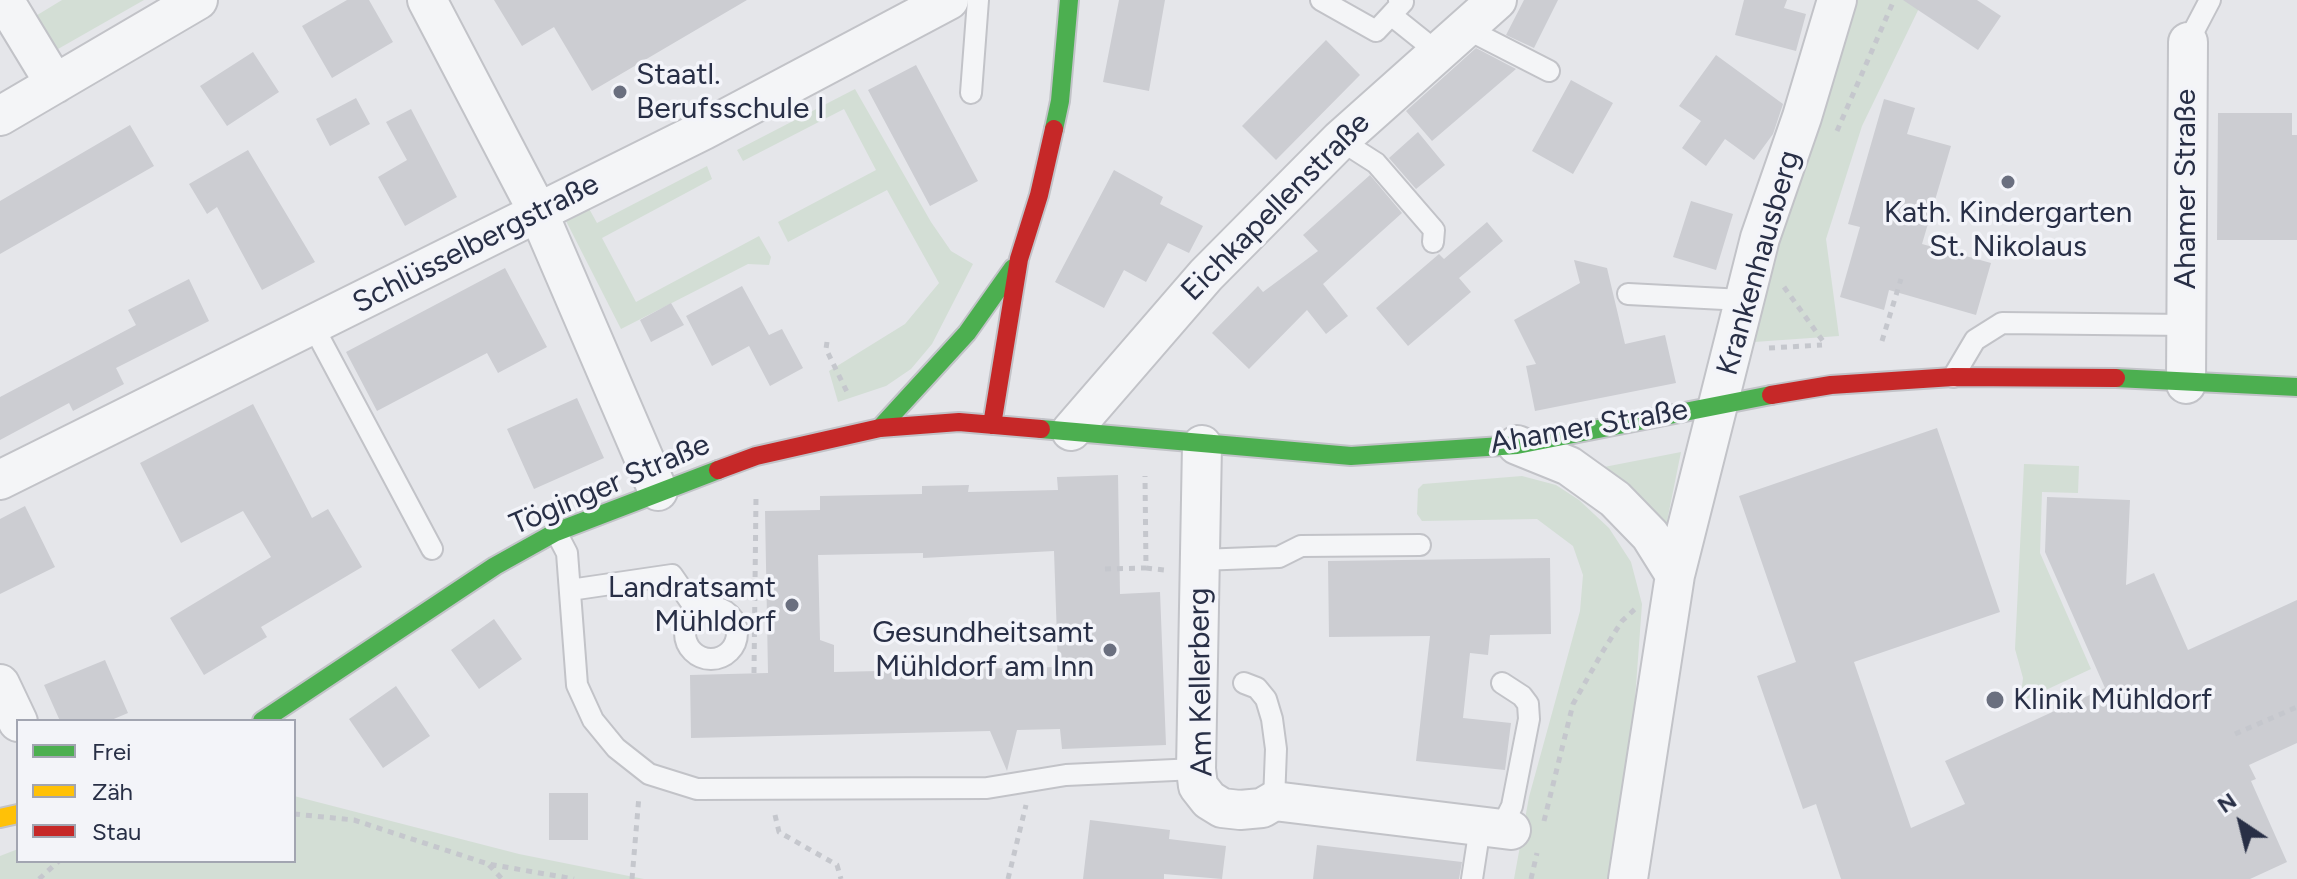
<!DOCTYPE html>
<html>
<head>
<meta charset="utf-8">
<style>
	body { margin:0 }
	#map { position:relative; width:2297px; height:879px; overflow:hidden; background:#e5e6ea; font-family:Figtree,sans-serif }
	canvas { display:block }
	.legend { position:absolute; left:16px; top:719px; width:280px; height:144px; box-sizing:border-box; background:#f3f4f9; border:2px solid #a2a5b1; margin:0; padding:10px 14px; list-style:none; font-size:24px; color:#282f46 }
	.legend li { display:flex; align-items:center; gap:16px; height:40px }
	.legend b { width:40px; border:2px solid #a2a5b1 }
	.north { position:absolute; left:2201px; top:783px; width:80px; height:80px; -webkit-text-stroke:6px #f3f4f9; paint-order:stroke; rotate:325deg; font-size:22px; font-weight:700; line-height:32px; text-align:center; color:#282f46 }
	.north::after { content:''; display:block; margin:auto; width:28px; height:36px; background:#282f46; clip-path:polygon(50% 0,100% 100%,50% 72%,0 100%) }
</style>
</head>
<body>
<div id="map">
<canvas width="2297" height="879"></canvas>
<ul class="legend">
<li><b style="height:10px;background:#4caf50"></b>Frei</li>
<li><b style="height:10px;background:#ffc107"></b>Zäh</li>
<li><b style="height:10px;background:#c62828"></b>Stau</li>
</ul>
<div class="north">N</div>
</div>
<script>
const c = document.querySelector('canvas').getContext('2d');
c.lineJoin = 'round';
function paint(path, color) { c.fillStyle = color; c.fill(path, 'evenodd'); }
const shape = rows => new Path2D(rows.map(r => 'M' + r).join(''));
function trace(path, color, width, dash) { c.strokeStyle = color; c.lineWidth = width; c.lineCap = dash ? 'butt' : 'round'; c.setLineDash(dash || []); c.stroke(path); }
function write(font, color, halo, rows, align = 'center') {
  c.font = font + ' Figtree,sans-serif'; c.lineWidth = 7; c.setLineDash([]); c.textBaseline = 'middle'; c.strokeStyle = halo; c.fillStyle = color; for (const [text, x, y, turn = 0] of rows) {
    c.save(); c.translate(x, y); c.rotate((+turn || 0) * Math.PI / 180); c.textAlign = isNaN(turn) ? turn : align; if (halo) c.strokeText(text, 0, 0); c.fillText(text, 0, 0); c.restore();
  }
}
paint(shape([
	[62,0,144,0,58,49,51,47,34,17],
	[1852,0,1923,0,1862,126,1826,239,1839,336,1754,342,1751,339,1770,258],
	[855,89,931,222,951,251,973,264,932,344,911,369,886,386,838,402,829,371,905,324,939,283,887,190,788,242,778,222,876,170,844,109,743,161,737,150],
	[707,166,712,179,602,238,636,302,759,236,771,257,769,265,748,264,621,329,564,217,587,205,597,223],
	[1681,452,1665,531,1599,468],
	[2024,464,2079,466,2078,493,2042,492,2040,553,2091,669,2020,702,2023,678,2015,649],
	[1522,476,1556,485,1579,500,1609,528,1631,562,1642,604,1634,713,1610,879,1514,879,1529,797,1580,611,1583,575,1573,546,1537,519,1422,521,1417,514,1418,489,1423,484],
	[294,796,519,854,644,879,0,879,0,856,18,849,18,861,294,861]
]), '#d3ded5');
paint(shape([
	[347,0,369,0,393,42,332,78,302,26],
	[494,0,747,0,592,91,554,27,522,46],
	[1119,0,1165,0,1149,91,1103,82],
	[1524,0,1558,0,1534,48,1506,35],
	[1744,0,1787,0,1784,8,1806,14,1796,51,1735,35],
	[1903,0,1977,0,2001,16,1978,50],
	[1326,40,1360,75,1276,160,1242,126],
	[1476,48,1516,69,1432,141,1406,111],
	[253,52,279,92,227,126,200,86],
	[1716,55,1783,104,1773,134,1754,160,1725,139,1706,166,1682,148,1701,121,1679,106],
	[916,65,978,181,930,206,868,90],
	[1571,80,1613,103,1573,174,1532,151],
	[356,98,370,124,330,146,316,119],
	[1884,99,1915,108,1907,134,1951,146,1922,244,1991,263,1976,315,1889,290,1884,310,1840,297,1860,227,1848,224],
	[411,109,457,197,405,226,378,177,407,160,386,122],
	[2218,113,2292,113,2292,135,2297,135,2297,240,2217,240],
	[130,125,154,166,0,254,0,201],
	[1418,132,1445,165,1416,189,1389,158],
	[248,150,315,262,262,290,217,207,207,214,189,184],
	[1114,170,1163,197,1160,204,1203,226,1189,253,1168,243,1146,282,1124,270,1104,308,1055,282],
	[1370,175,1402,213,1323,284,1348,316,1326,334,1307,310,1249,369,1212,333,1258,286,1263,292,1318,251,1303,235],
	[1691,201,1733,214,1716,270,1673,257],
	[1487,222,1503,241,1459,278,1471,292,1408,346,1376,308,1439,254,1444,259],
	[1574,260,1607,268,1625,344,1665,335,1676,383,1535,411,1526,366,1536,364,1514,320,1580,283],
	[505,268,547,347,498,373,487,353,377,411,346,352],
	[189,279,209,321,116,368,124,384,73,411,69,403,0,440,0,397,136,325,128,310],
	[742,286,769,335,782,329,803,368,770,386,749,346,712,366,686,316],
	[671,303,684,325,651,342,640,320],
	[577,398,604,458,534,489,507,429],
	[253,404,312,518,328,509,362,567,261,627,267,637,204,675,170,618,271,557,243,511,181,543,140,463],
	[1937,428,2000,612,1854,662,1911,828,1965,804,1945,761,2105,688,2045,552,2047,497,2130,500,2126,585,2154,573,2188,650,2297,600,2297,743,2249,765,2256,779,2251,781,2287,862,2250,879,1841,879,1816,804,1803,809,1757,676,1796,662,1739,496],
	[1118,475,1120,594,1160,592,1166,745,1062,749,1060,729,1017,730,1007,771,990,731,691,738,690,675,768,673,765,511,820,510,820,496,922,494,922,486,969,485,968,492,1058,490,1057,477],
	[1054,551,1058,667,834,672,834,645,820,640,818,555,923,553,923,558],
	[25,506,55,567,0,594,0,519],
	[1550,558,1551,634,1490,635,1488,655,1470,653,1463,718,1511,723,1505,770,1416,761,1430,636,1329,637,1328,561],
	[494,619,522,659,479,689,451,650],
	[105,660,128,713,109,721,60,721,44,685],
	[396,686,430,736,383,768,349,719],
	[549,793,588,793,588,840,549,840],
	[1090,820,1170,830,1169,839,1226,846,1222,879,1164,874,1164,879,1083,879],
	[1317,845,1462,862,1459,879,1313,879]
]), '#cccdd2');
const lane = shape([
	[1321,0,1376,31,1391,15],
	[1399,0,1403,2,1391,15,1436,51],
	[1465,28,1549,71],
	[2188,42,2210,0],
	[971,93,978,0],
	[1340,140,1376,163,1434,230,1433,242],
	[1628,294,1743,300],
	[313,326,432,549],
	[1953,377,1975,340,2002,323,2186,325],
	[556,532,567,553,577,685,593,720,616,748,649,774,697,789,987,788,1066,775,1196,769],
	[1200,560,1279,557,1301,546,1420,545],
	[570,590,672,575,697,611],
	'685 633a26 26 0 1 1 52 0a26 26 0 1 1-52 0Z',
	[1244,683,1257,688,1266,699,1272,719,1276,749,1274,801],
	[1500,830,1512,806,1529,719,1528,704,1522,696,1502,683],
	[1472,879,1480,827]
]);
const street = shape([
	[4,0,55,84],
	[427,0,538,212,658,491],
	[0,116,198,0],
	[2186,384,2188,42],
	[1071,431,1206,275,1340,140,1497,0],
	[1202,445,1196,769,1198,786,1209,800,1222,808,1240,810,1262,808,1274,801,1511,830],
	[1517,445,1569,466,1615,499,1650,535,1675,575],
	[0,480,704,130,949,0],
	[0,684,18,722],
	[1628,879,1675,575,1760,238,1802,117,1837,0]
]);
const fast = shape([
	[1054,129,1060,101,1069,0],
	[2116,378,2297,387],
	[880,428,967,333,1013,268],
	[1041,429,1351,456,1517,445,1771,395],
	[262,721,495,566,556,532,718,470]
]);
const slow = shape([
	[0,818,18,814]
]);
const jam = shape([
	[1771,395,1831,385,1953,377,2116,378],
	[992,425,1019,259,1039,195,1054,129],
	[718,470,756,456,880,428,959,422,1041,429]
]);
trace(lane, '#c2c3c8', 24);
trace(street, '#c2c3c8', 42);
trace(fast, '#c2c3c8', 22);
trace(slow, '#c2c3c8', 22);
trace(jam, '#c2c3c8', 22);
trace(shape([
	[1837,131,1894,0],
	[1784,287,1825,344],
	[1882,341,1901,279],
	[827,342,826,349,849,396],
	[1769,348,1822,345],
	[1146,568,1164,570],
	[1105,569,1146,568,1145,476],
	[754,673,756,497],
	[2235,734,2297,707],
	[294,814,354,820,488,864,574,879],
	[775,815,779,832,837,865,841,879],
	[1544,821,1573,704,1603,651,1622,621,1635,609],
	[489,865,502,879],
	[39,879,59,861],
	[632,879,639,796],
	[1008,879,1026,805],
	[1531,879,1537,853]
]), '#c5c7cd', 5, [6, 6]);
trace(lane, '#f4f5f7', 20);
trace(street, '#f4f5f7', 38);
trace(fast, '#4caf50', 18);
trace(slow, '#ffc107', 18);
trace(jam, '#c62828', 18);
for (const [x, y, r, color] of [
	[620,92,8,"#6a6f7f"],
	[2008,182,8,"#6a6f7f"],
	[792,605,8,"#6a6f7f"],
	[1110,650,8,"#6a6f7f"],
	[1995,700,10,"#6a6f7f"]
]) { const dot = new Path2D(); dot.arc(x, y, r, 0, 2 * Math.PI); c.fillStyle = color; c.fill(dot); trace(dot, '#f3f4f9', 3); }
write('30px', '#282f46', '#f3f4f9', [
	["Staatl.",636,75],
	["Berufsschule I",636,109],
	["Kath. Kindergarten",2008,213,"center"],
	["St. Nikolaus",2008,247,"center"],
	["Landratsamt",776,588,"right"],
	["Mühldorf",776,622,"right"],
	["Gesundheitsamt",1094,633,"right"],
	["Mühldorf am Inn",1094,667,"right"],
	["Klinik Mühldorf",2013,700]
], 'left');
write('30px', '#282f46', '#f3f4f9', [
	["Ahamer Straße",2186,189,-90],
	["Eichkapellenstraße",1276,207,-45],
	["Schlüsselbergstraße",476,244,-27],
	["Krankenhausberg",1759,263,-74],
	["Ahamer Straße",1589,427,-10],
	["Töginger Straße",610,485,-23],
	["Am Kellerberg",1201,682,-91]
]);
</script>
</body>
</html>
